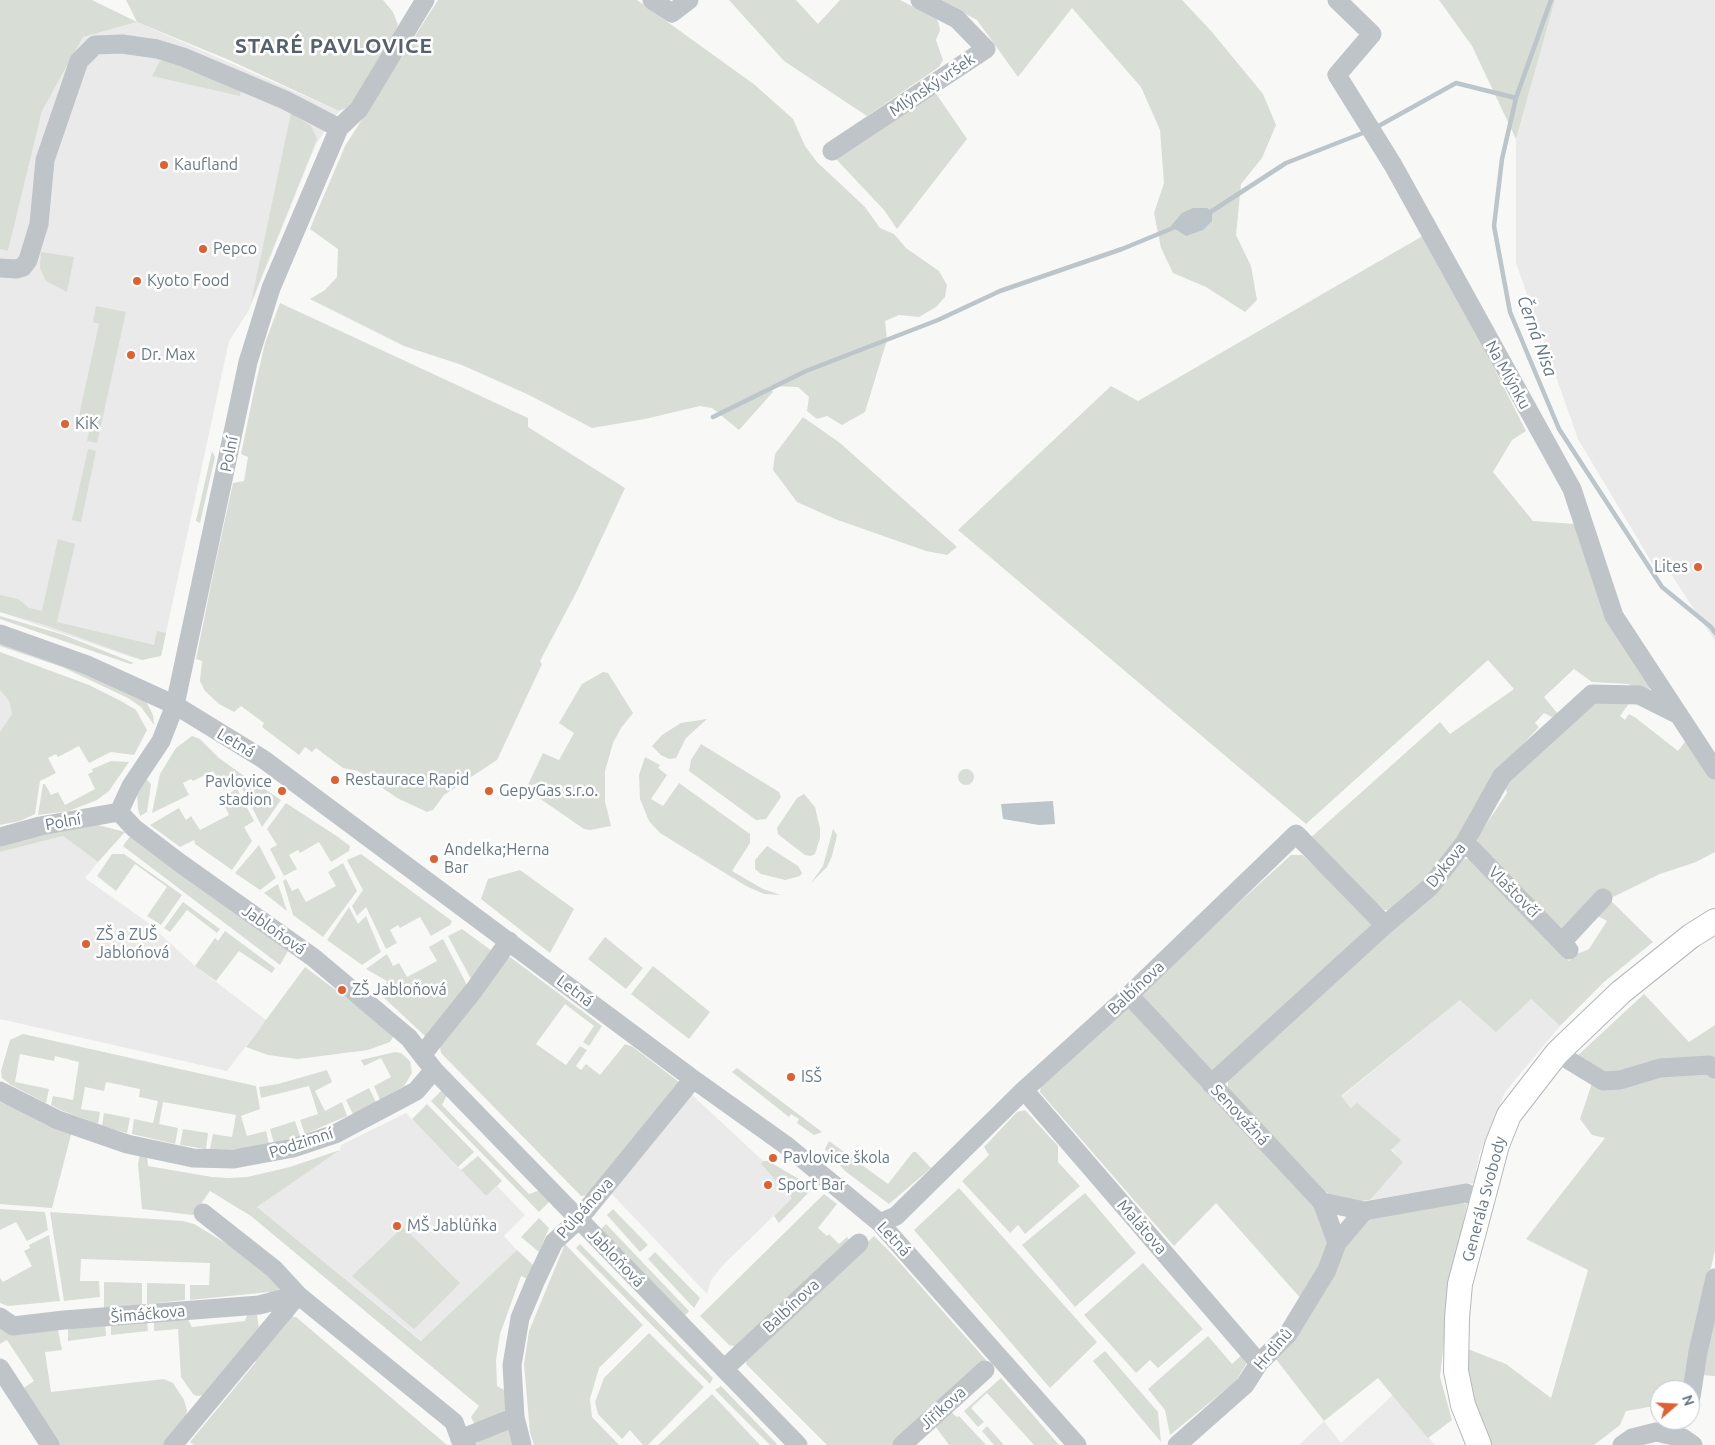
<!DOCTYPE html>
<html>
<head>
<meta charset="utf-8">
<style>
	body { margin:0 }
	#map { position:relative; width:1715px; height:1445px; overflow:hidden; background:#f8f9f6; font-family:Ubuntu,sans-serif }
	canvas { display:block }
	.north { position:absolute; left:1650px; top:1380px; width:50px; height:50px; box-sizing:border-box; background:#fff; border:1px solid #c3c9cf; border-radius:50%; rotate:71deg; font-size:14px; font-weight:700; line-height:20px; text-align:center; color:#687886 }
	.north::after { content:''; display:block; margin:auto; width:18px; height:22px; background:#df6030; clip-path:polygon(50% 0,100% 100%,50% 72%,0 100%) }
</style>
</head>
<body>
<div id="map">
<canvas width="1715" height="1445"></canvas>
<div class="north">N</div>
</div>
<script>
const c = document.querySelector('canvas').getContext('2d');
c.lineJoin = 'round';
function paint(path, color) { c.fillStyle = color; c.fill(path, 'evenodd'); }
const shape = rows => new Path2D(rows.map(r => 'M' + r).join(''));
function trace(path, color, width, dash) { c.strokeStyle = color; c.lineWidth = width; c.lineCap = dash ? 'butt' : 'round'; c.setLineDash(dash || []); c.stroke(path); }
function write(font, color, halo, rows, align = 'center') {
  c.font = font + ' Ubuntu,sans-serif'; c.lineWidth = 5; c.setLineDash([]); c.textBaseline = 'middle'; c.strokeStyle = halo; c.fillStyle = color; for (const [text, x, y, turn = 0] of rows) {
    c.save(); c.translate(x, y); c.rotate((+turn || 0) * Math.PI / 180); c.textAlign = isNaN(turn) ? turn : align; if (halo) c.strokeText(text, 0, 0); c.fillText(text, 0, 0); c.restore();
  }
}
paint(shape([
	[1555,0,1715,0,1715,641,1667,568,1658,573,1578,439,1516,263,1516,139],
	[137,22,339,111,316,144,249,310,229,341,161,656,134,658,0,612,0,249,8,251,42,111,83,37],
	[0,690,9,701,12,714,0,732],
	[63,836,98,862,85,878,147,922,195,966,266,1020,227,1071,0,1019,0,852],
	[1531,999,1560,1026,1505,1092,1479,1155,1474,1183,1369,1200,1402,1162,1357,1104,1352,1108,1341,1097,1460,1000],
	[689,1092,763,1161,761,1164,793,1197,723,1265,711,1280,707,1294,609,1191],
	[406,1113,486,1196,497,1186,525,1215,504,1236,517,1250,422,1341,257,1207,340,1150,341,1145],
	[1393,1395,1435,1445,1299,1445,1324,1421,1341,1443]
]), '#e9eae9');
paint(shape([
	[0,0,92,0,137,22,126,0,383,0,393,12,398,25,393,37,354,100,346,108,339,111,229,60,137,22,83,37,42,111,8,251,0,249],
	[438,0,637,0,755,85,793,119,805,146,817,162,865,207,880,228,894,234,906,248,939,271,947,285,945,297,936,307,919,317,899,315,885,321,887,340,865,412,842,425,827,416,817,419,807,411,809,397,798,387,769,386,773,392,739,430,712,408,700,406,645,419,592,428,529,395,462,365,404,346,310,299,325,290,337,277,338,249,310,229,316,214,345,146],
	[729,0,796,0,818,24,840,0,900,0,936,18,939,24,940,30,936,40,943,60,939,67,867,116,784,61],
	[939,0,1182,0,1212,32,1263,94,1276,125,1262,158,1241,184,1236,235,1251,266,1257,300,1245,312,1206,287,1173,273,1161,248,1154,213,1164,183,1160,130,1141,87,1072,8,1018,77,977,20],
	[1439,0,1555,0,1516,139,1472,46],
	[176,59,241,90,240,96,152,76,160,61],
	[935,92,967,139,897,229,884,210,836,159],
	[291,113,311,126,317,139,251,303],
	[1426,234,1526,431,1512,440,1493,472,1533,521,1575,524,1607,622,1651,687,1646,692,1628,684,1592,682,1574,669,1544,697,1558,714,1552,717,1544,713,1535,723,1539,727,1496,773,1441,865,1394,910,1384,910,1308,840,1440,722,1450,734,1514,689,1488,660,1306,824,958,530,1111,386,1138,401],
	[41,252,74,257,67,292,46,281,40,268],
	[280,303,528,418,528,427,625,488,578,589,540,661,542,664,497,760,444,795,433,810,427,812,397,798,358,771,343,768,316,748,312,752,305,747,299,755,262,727,264,723,241,706,234,712,219,704,205,691,200,681,202,661,196,659,215,565,233,483,244,481,248,457,241,454,254,391,265,343],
	[96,306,126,312,97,443,87,441,92,419,79,416,99,324,93,322],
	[803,417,840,443,957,547,947,555,926,551,835,519,797,502,773,470,775,454],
	[88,449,96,451,81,522,72,520],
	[212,451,215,457,200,523,196,521],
	[58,539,75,544,57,622,154,645,157,631,166,633,161,656,142,660,45,625,0,612,0,595,18,599,29,608,42,611],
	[0,616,64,635,134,663,130,664,0,619],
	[0,641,70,665,146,701,153,715,154,725,141,707,128,698,62,667,0,646],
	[0,652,89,685,121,701,136,710,147,730,134,755,111,752,89,763,79,746,58,757,56,754,48,758,56,773,40,781,35,814,20,821,0,825,0,732,12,714,9,701,0,690],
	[603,672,608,673,633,713,621,728,613,743,605,771,605,801,611,826,590,830,584,829,526,789,543,753,559,760,574,733,559,723,582,684],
	[1633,698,1620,716,1625,720,1629,714,1636,718,1678,751,1687,739,1715,779,1715,852,1696,862,1660,874,1609,899,1653,942,1604,982,1560,1026,1531,999,1496,1032,1460,1000,1341,1096,1351,1108,1357,1103,1401,1140,1391,1150,1403,1162,1370,1200,1343,1203,1320,1188,1228,1094,1228,1077,1427,899,1464,859,1473,859,1569,961,1577,954,1589,949,1607,921,1594,914,1564,933,1479,849,1477,838,1507,793,1503,780,1595,699],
	[707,719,686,738,676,758,669,759,661,755,652,746,662,735,681,723],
	[192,736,200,739,219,758,247,778,224,790,213,771,193,781,191,779,183,783,189,795,152,813,160,774,176,748],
	[701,744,779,792,781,797,766,819,756,820,689,771,691,760],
	[645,757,660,765,658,768,667,775,651,799,663,806,679,783,750,834,750,843,732,871,763,889,781,895,764,894,746,886,660,833,649,821,640,799,639,775],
	[111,761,129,762,109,791,97,800,69,811,38,815,43,784,45,784,51,795,58,792,65,805,95,789,88,774,93,772,92,769],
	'958 777a8 8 0 1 1 16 0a8 8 0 1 1-16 0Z',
	[146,779,151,784,147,812,140,816,138,809,137,792],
	[253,781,281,800,262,827,242,788],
	[237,789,254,821,244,827,252,841,232,870,195,844,194,840,180,847,150,825,179,808,186,820,191,816,200,830,229,815,222,800,227,797,226,795],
	[804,794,815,807,820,828,820,838,815,854,811,856,805,855,784,839,778,834,777,828,797,798],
	[286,803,338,837,350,846,349,851,331,862,319,842,300,853,298,850,289,855,297,869,284,876,270,849,277,845,267,829],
	[94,824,125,832,98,862,63,836,0,852,0,843],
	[833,829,837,835,832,856,827,867,811,883,823,866],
	[131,835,288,951,280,965,123,846],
	[259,845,276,878,260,890,235,873],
	[767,846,798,866,802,873,800,876,785,880,761,874,755,869,755,860],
	[112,854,124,854,182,895,161,925,147,916,167,887,135,864,116,891,97,876],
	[361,854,452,921,450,925,431,936,420,917,400,928,398,925,390,930,397,943,386,949,366,907,357,916,352,906,363,890,347,860],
	[1291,855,1302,855,1375,921,1215,1073,1208,1073,1140,999,1141,992],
	[343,863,357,891,323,937,293,915,283,881,286,879,292,891,298,888,306,902,336,886,328,872],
	[520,870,574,909,550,953,481,899,488,879],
	[278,884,287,911,264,893],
	[183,902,220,929,217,933,187,910,170,932,164,928],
	[349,907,358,924,366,916,381,952,362,965,327,940],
	[462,929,492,951,472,981,448,936],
	[225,931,275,968,272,973,239,951,216,981,195,966,215,938,218,941],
	[605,937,643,968,626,989,588,959],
	[443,939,468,987,432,1034,425,1036,382,996,387,981,366,969,387,954,393,966,399,963,407,977,437,961,429,947],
	[510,957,602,1026,589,1046,583,1042,594,1026,565,1004,536,1044,566,1065,580,1046,587,1050,576,1066,581,1070,586,1064,600,1075,625,1044,633,1047,679,1082,589,1195,581,1196,441,1053,440,1046,504,961],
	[653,966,710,1012,689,1039,631,994],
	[305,967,377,1021,393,1037,390,1042,368,1050,298,1059,268,1055,246,1047],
	[1644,994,1689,1042,1715,1025,1715,1064,1605,1077,1575,1058],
	[1124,1008,1133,1008,1318,1205,1327,1239,1327,1249,1303,1301,1216,1203,1174,1246,1040,1092,1041,1084],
	[23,1034,256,1086,260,1109,241,1116,247,1136,266,1131,269,1144,238,1149,210,1149,213,1134,232,1137,236,1115,163,1102,159,1124,178,1128,175,1144,132,1134,134,1119,153,1123,158,1101,139,1097,140,1089,106,1082,104,1091,85,1087,81,1109,100,1112,98,1124,63,1111,51,1105,53,1096,73,1100,79,1062,55,1056,54,1061,20,1054,15,1082,49,1089,46,1103,11,1085,2,1078,1,1071,10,1040],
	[395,1052,401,1053,410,1061,412,1073,404,1086,380,1100,374,1086,391,1077,381,1058,364,1066,361,1060],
	[737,1068,822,1132,814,1135,797,1123,799,1119,791,1114,789,1117,732,1072],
	[327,1070,332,1082,315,1091,325,1111,342,1102,347,1116,305,1134,300,1120,318,1114,309,1086,261,1098,259,1087,278,1084],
	[1656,1072,1715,1073,1715,1251,1689,1358,1688,1390,1660,1390,1660,1405,1626,1411,1620,1425,1594,1445,1491,1445,1484,1432,1469,1383,1468,1349,1506,1364,1551,1398,1588,1270,1526,1239,1605,1138,1592,1135,1580,1119,1593,1080],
	[369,1088,376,1102,353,1114,346,1100],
	[441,1091,447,1095,442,1105,529,1194,541,1190,550,1201,539,1212,431,1101],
	[0,1102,72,1131,52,1208,0,1204],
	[427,1104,474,1152,458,1167,412,1119],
	[1025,1110,1058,1146,1058,1162,1080,1186,1025,1234,1018,1225,1010,1233,962,1181,989,1155,984,1147,1017,1112],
	[104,1113,130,1118,127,1133,102,1126],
	[295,1121,300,1136,274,1143,270,1129],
	[183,1129,208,1133,206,1149,180,1145],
	[829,1141,888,1184,913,1152,916,1152,931,1168,889,1204,845,1171,825,1149],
	[340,1150,257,1207,421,1341,517,1250,533,1265,532,1281,521,1276,500,1334,496,1360,497,1386,509,1393,509,1405,502,1414,476,1427,471,1417,479,1406,251,1216,210,1191,193,1215,142,1209,138,1164,140,1152,147,1154,148,1166,212,1177,228,1178,247,1177,290,1167],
	[478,1156,502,1181,486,1196,461,1170],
	[763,1161,768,1161,811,1186,811,1190,779,1223,774,1216,792,1198,761,1164],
	[959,1188,1097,1342,1050,1388,914,1230],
	[1085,1193,1136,1253,1075,1307,1022,1245],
	[824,1194,837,1204,818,1228,827,1236,829,1234,839,1244,847,1237,851,1242,738,1347,729,1345,700,1316],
	[1451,1200,1467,1204,1450,1287,1440,1377,1452,1420,1428,1438,1378,1378,1324,1421,1275,1358,1351,1234,1374,1213],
	[0,1209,45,1212,48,1230,27,1241,16,1222,0,1230],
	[613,1209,648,1245,640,1252,607,1215],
	[50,1212,183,1221,194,1224,237,1250,278,1284,280,1291,270,1296,269,1292,190,1300,190,1285,209,1285,210,1263,81,1259,80,1281,99,1281,100,1297,64,1301],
	[539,1218,549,1228,539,1252,521,1237],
	[606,1224,689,1311,683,1318,599,1231],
	[403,1227,460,1283,414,1329,352,1276],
	[49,1235,60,1301,8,1306,0,1303,0,1278,3,1282,32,1266,24,1251,30,1248,29,1245],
	[874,1236,892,1254,986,1360,892,1445,827,1445,746,1364,747,1354],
	[565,1244,643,1325,599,1368,590,1399,592,1417,619,1445,534,1445,530,1433,524,1364,529,1331],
	[580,1244,713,1378,710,1384,576,1248],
	[655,1252,700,1298,694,1308,648,1259],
	[1143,1263,1203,1329,1158,1368,1150,1360,1136,1373,1084,1315],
	[104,1282,142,1283,142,1305,104,1309],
	[147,1283,185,1284,185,1300,147,1304],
	[249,1310,252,1310,257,1315,259,1329,206,1395,197,1396,193,1394,181,1377,178,1329,154,1331,154,1319,186,1316,192,1327,245,1321],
	[288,1316,296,1317,447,1445,194,1445,190,1442,256,1362,253,1359],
	[1715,1316,1715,1376,1702,1375],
	[147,1320,148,1331,111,1335,111,1324],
	[0,1324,58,1330,62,1350,45,1352,51,1392,164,1379,173,1383,184,1400,187,1410,186,1417,164,1445,59,1445,22,1389,34,1381,7,1340,0,1344],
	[105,1324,106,1336,68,1341,68,1328],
	[649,1333,704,1387,648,1445,643,1445,630,1430,622,1439,598,1414,595,1402,604,1378],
	[1208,1336,1232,1364,1245,1352,1248,1361,1236,1381,1170,1435,1165,1410,1148,1389],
	[1105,1351,1158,1412,1161,1442,1093,1361],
	[1001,1378,1059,1445,1034,1445,987,1393,971,1408,984,1422,978,1427,964,1411],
	[721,1386,777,1444,776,1445,770,1445,715,1390],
	[712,1394,760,1445,658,1445],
	[948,1409,957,1417,959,1416,986,1445,949,1445,933,1423],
	[987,1426,1004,1445,994,1445,982,1431],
	[502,1428,510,1430,514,1445,477,1445,478,1439]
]), '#d8ddd5');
paint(shape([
	[1193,208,1207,208,1212,212,1212,221,1203,230,1186,236,1171,226,1182,213],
	[1053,801,1055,824,1039,825,1003,819,1001,804]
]), '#bbc5ca');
trace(shape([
	[1551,0,1516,98,1502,159,1494,226,1510,312,1559,429,1662,587,1711,627,1715,633],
	[1375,128,1456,83,1516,98],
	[1209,213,1286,163,1368,131],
	[713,417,806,371,938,320,1000,291,1122,249,1178,226]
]), '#bbc5ca', 4.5);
const major = shape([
	[1479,1445,1463,1405,1456,1371,1457,1318,1460,1284,1497,1145,1509,1115,1557,1053,1621,992,1691,936,1715,921]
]);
trace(major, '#b3b8bc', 26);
trace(shape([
	[652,0,672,13,689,0],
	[1337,0,1372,34,1337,75,1393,165,1572,489,1614,616,1715,770],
	[832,151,986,49,957,19,920,0],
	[0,268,16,269,23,267,28,260,39,224,45,160,79,61,95,45,122,44,157,49,183,57,285,100,339,128],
	[0,634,87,665,175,705,263,759,693,1079,787,1146,880,1223,1077,1445],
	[119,812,131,786,161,741,175,705,248,362,271,288,339,128,359,109,425,0],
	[119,812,134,828,180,863,314,958,409,1038,422,1055],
	[0,837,40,826,119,812],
	[1465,842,1569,950],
	[1563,941,1603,898],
	[1129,995,1322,1202,1337,1243],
	[1557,1053,1603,1081,1620,1080,1660,1068,1709,1065,1715,1069],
	[434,1070,798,1445],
	[1211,1084,1385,925,1430,887,1465,842,1502,776,1592,694,1639,695,1679,715],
	[1024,1090,1259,1363],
	[0,1091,58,1120,127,1144,193,1158,234,1159,293,1148,335,1134,416,1091,434,1070,422,1055,474,990,509,941],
	[1322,1202,1364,1211,1466,1193,1484,1200],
	[203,1213,274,1269,298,1295,454,1422,460,1439,467,1445],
	[880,1223,896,1216,1024,1090,1129,995,1296,834,1385,925],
	[0,1317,13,1326,64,1320,259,1305,298,1295],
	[0,1368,50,1445],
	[724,1369,859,1243],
	[1691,1397,1698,1352,1715,1278],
	[460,1439,515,1417],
	[173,1445,298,1295],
	[522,1445,515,1417,512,1365,520,1318,535,1282,554,1242,578,1220,693,1079],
	[902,1445,985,1370],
	[1177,1445,1245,1385,1259,1363,1288,1334,1327,1270,1337,1243,1364,1211],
	[1622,1445,1632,1438,1656,1432,1683,1438,1693,1445]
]), '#bfc4c8', 19);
trace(major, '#fff', 24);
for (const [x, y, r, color] of [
	[164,165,5,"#df6030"],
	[203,249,5,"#df6030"],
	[137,281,5,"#df6030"],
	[131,355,5,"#df6030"],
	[65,424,5,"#df6030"],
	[1698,567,5,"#df6030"],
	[335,780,5,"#df6030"],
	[282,791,5,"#df6030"],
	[489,791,5,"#df6030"],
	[434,859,5,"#df6030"],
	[86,944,5,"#df6030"],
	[342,990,5,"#df6030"],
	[791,1077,5,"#df6030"],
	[773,1158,5,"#df6030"],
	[768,1185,5,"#df6030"],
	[397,1226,5,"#df6030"]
]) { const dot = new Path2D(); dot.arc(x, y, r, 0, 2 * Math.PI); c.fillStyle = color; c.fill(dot); trace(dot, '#fff', 2); }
write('16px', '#687886', '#fff', [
	["Mlýnský vršek",932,85,-34],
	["Na Mlýnku",1508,375,61],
	["Polní",229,454,-79],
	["Letná",236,743,31],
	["Polní",63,822,-10],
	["Dykova",1446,865,-51],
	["Vlaštovčí",1514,892,45],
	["Jabloňová",274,930,35],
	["Balbínova",1136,988,-43],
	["Letná",575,991,37],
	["Senovážná",1240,1115,47],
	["Podzimní",301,1143,-18],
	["Generála Svobody",1484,1199,-75],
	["Půlpánova",585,1208,-48],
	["Malátova",1142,1227,49],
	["Letná",894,1239,47],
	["Jabloňová",616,1258,46],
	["Balbínova",791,1306,-43],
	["Šimáčkova",148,1314,-5],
	["Hrdinů",1273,1349,-49],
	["Jiříkova",943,1408,-42]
]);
write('16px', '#687886', '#fff', [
	["Kaufland",174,165],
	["Pepco",213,249],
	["Kyoto Food",147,281],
	["Dr. Max",141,355],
	["KiK",75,424],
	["Lites",1688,567,"right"],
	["Restaurace Rapid",345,780],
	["Pavlovice",272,782,"right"],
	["stadion",272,800,"right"],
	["GepyGas s.r.o.",499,791],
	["Andelka;Herna",444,850],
	["Bar",444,868],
	["ZŠ a ZUŠ",96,935],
	["Jablońová",96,953],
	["ZŠ Jabloňová",352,990],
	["ISŠ",801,1077],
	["Pavlovice škola",783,1158],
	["Sport Bar",778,1185],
	["MŠ Jablůňka",407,1226]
], 'left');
write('italic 18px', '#647882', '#fff', [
	["Černá Nisa",1537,336,70]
]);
c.letterSpacing = '1px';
write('bold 21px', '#56616c', '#fff', [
	["STARÉ PAVLOVICE",334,46]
]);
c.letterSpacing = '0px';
</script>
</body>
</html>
